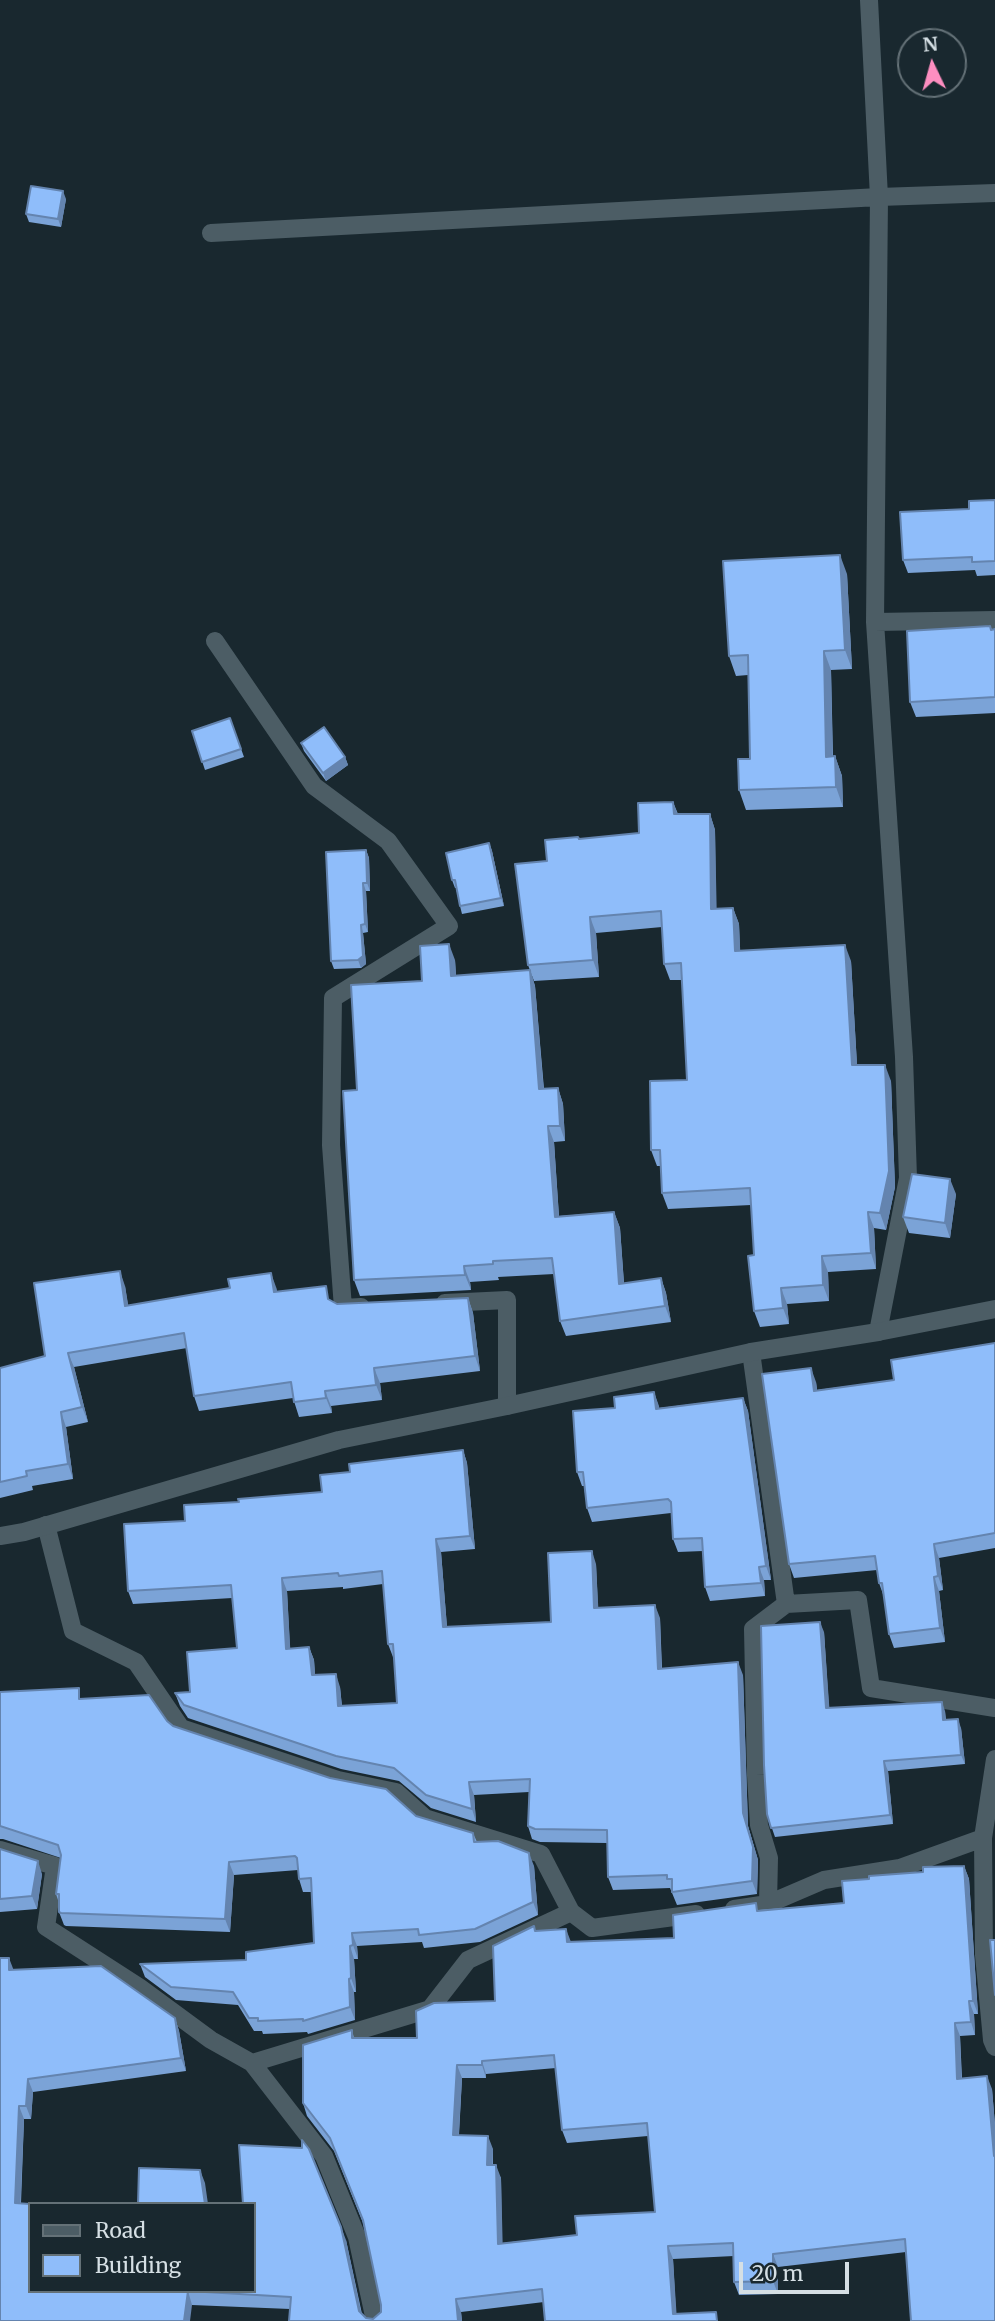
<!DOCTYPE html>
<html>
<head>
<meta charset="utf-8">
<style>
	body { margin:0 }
	#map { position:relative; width:995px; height:2321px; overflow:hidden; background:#19282f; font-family:Merriweather,serif }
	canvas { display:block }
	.legend { position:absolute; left:28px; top:2202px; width:228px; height:91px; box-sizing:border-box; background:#19282f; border:2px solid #647177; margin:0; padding:9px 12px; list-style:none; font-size:21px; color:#d5dfe4 }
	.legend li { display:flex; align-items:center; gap:14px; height:35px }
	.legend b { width:35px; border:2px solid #647177 }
	.north { position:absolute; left:897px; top:28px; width:70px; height:70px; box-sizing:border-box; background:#19282f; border:2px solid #647177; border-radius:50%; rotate:355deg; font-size:19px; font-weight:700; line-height:28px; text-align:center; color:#d5dfe4 }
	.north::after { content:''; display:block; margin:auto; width:24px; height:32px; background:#fd8ec0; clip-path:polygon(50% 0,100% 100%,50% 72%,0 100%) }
	.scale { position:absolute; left:739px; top:2262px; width:110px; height:32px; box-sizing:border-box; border:4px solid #d5dfe4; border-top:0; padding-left:9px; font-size:21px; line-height:24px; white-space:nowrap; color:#d5dfe4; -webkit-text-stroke:5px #19282f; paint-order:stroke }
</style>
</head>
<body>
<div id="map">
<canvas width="995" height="2321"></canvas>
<ul class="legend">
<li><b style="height:9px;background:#4c5d65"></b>Road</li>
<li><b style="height:19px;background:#8fbdfa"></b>Building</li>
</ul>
<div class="north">N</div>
<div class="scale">20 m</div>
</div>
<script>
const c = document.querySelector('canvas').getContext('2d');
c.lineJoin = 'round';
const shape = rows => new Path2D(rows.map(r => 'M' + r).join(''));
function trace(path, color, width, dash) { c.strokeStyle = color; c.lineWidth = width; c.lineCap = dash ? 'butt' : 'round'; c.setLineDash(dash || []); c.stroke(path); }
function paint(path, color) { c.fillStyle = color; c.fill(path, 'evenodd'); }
trace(shape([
	[869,0,879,197,875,622,904,1057,908,1178,878,1332],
	[211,233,879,197,995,193],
	[875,622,995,620],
	[215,641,314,786,388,841,449,926,333,998,331,1145,343,1308,361,1307],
	[445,1303,507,1300,507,1406],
	[751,1352,786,1604,858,1600,871,1688,995,1708],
	[46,1525,73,1631,136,1662,181,1728,338,1780,396,1792,425,1818,541,1854,571,1912,592,1928,696,1914],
	[995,1759,983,1838,984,1955,992,2040,995,2047],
	[0,1850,55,1866,46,1927,139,1987,211,2040,252,2063],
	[768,1904,769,1858,759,1825,756,1775,753,1629,786,1604],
	[734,1909,768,1904,824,1880,900,1868,983,1838],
	[375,2321,357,2237,324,2156,252,2063,430,2009,468,1960,571,1912]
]), '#4c5d65', 18);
trace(shape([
	[0,1536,24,1532,339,1440,507,1406,751,1352,878,1332,995,1309]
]), '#4c5d65', 18);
paint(shape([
	[66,199,61,227,29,222,26,214],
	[995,500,995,575,977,576,975,570,908,573,903,560,969,509],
	[847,574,852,669,831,670,833,756,835,756,842,776,843,807,746,810,739,790,750,759,748,675,736,676,729,656],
	[990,626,992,630,995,629,995,713,916,717,910,702],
	[230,718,244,757,205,770,192,731],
	[301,743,345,757,348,765,326,781,304,751],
	[673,802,678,814,710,814,715,830,716,909,733,908,739,924,740,951,851,961,857,1065,891,1081,895,1187,886,1230,874,1228,876,1269,828,1272,829,1301,787,1304,789,1324,760,1327,754,1311,754,1255,751,1205,668,1209,662,1193,661,1166,657,1166,651,1150,687,1080,682,980,670,980,664,964,662,927,596,933,599,977,534,981,528,965,547,861,639,833],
	[489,843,492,851,504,906,462,914,460,906,456,888,455,888,452,880],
	[366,850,369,858,370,891,366,891,368,932,363,933,366,964,361,968,334,969,331,961],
	[455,960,456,976,530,970,535,986,544,1089,558,1088,563,1104,565,1141,554,1142,559,1216,614,1212,620,1228,624,1283,661,1278,666,1293,671,1322,566,1336,560,1321,554,1274,498,1277,499,1280,470,1282,471,1290,360,1296,354,1280,357,1090,422,981],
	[956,1194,950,1238,909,1233,903,1217],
	[125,1286,128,1306,276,1287,277,1292,331,1301,337,1304,468,1298,473,1313,480,1371,380,1383,382,1400,331,1406,332,1413,299,1417,293,1398,199,1411,194,1396,187,1348,74,1367,88,1422,66,1427,73,1479,32,1486,33,1490,0,1498,0,1368,45,1356],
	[995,1343,995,1548,939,1558,943,1590,939,1591,945,1642,894,1648,889,1634,884,1597,879,1583,877,1570,794,1578,789,1564,816,1382,817,1390,894,1380],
	[654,1392,659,1408,743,1398,748,1411,771,1580,764,1580,765,1596,710,1601,705,1587,703,1551,678,1552,673,1539,671,1513,592,1522,587,1508,584,1486,582,1486,577,1472,615,1408],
	[463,1450,467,1463,475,1549,441,1552,447,1627,551,1622,596,1564,598,1608,660,1618,662,1668,743,1675,748,1826,758,1860,757,1894,677,1905,670,1888,613,1890,608,1877,607,1843,540,1842,532,1839,528,1826,529,1792,474,1795,476,1822,431,1808,399,1781,341,1769,188,1718,180,1706,175,1693,190,1692,237,1648,232,1598,133,1604,128,1591,185,1521,239,1502,322,1492,350,1472],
	[383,1584,388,1644,393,1657,394,1657,397,1703,342,1706,340,1687,315,1675,314,1660,309,1647,290,1649,287,1591,343,1587,343,1589],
	[824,1632,829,1708,945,1711,946,1720,961,1728,965,1764,888,1771,893,1824,775,1837,767,1814],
	[0,1692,83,1699,167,1721,173,1726,416,1816,473,1833,477,1842,534,1866,538,1915,480,1942,424,1948,422,1942,357,1946,358,1959,354,1959,356,1992,354,1992,355,2020,308,2034,307,2032,263,2034,262,2031,254,2031,238,2005,176,2000,145,1977,140,1964,246,1960,314,1943,311,1892,303,1892,299,1879,298,1870,234,1875,230,1932,66,1926,64,1925,59,1912,59,1903,56,1894,61,1858,3,1839,0,1839],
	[0,1849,42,1874,37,1909,0,1912],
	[964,1866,969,1879,978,2014,974,2014,975,2035,960,2036,962,2078,992,2089,995,2125,995,2321,906,2252,778,2267,778,2294,739,2295,734,2282,734,2256,673,2259,676,2314,719,2321,544,2302,461,2312,462,2321,289,2321,290,2309,192,2305,0,2321,13,1970,175,2018,179,2031,186,2071,33,2092,31,2119,24,2119,21,2203,30,2291,254,2291,346,2240,362,2314,366,2318,373,2319,381,2312,381,2305,363,2223,334,2151,307,2116,303,2103,352,2030,354,2038,417,2038,495,2001,536,1931,570,1942,674,1938,759,1910,844,1903,869,1879,923,1872],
	[556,2068,562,2130,567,2143,648,2136,655,2212,577,2235,502,2243,501,2178,493,2165,493,2149,459,2135,462,2078,486,2078,486,2074]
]), '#7ba3d7');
paint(shape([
	[63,191,66,199,61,227,58,219],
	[840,555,847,574,852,669,845,650],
	[824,651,831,670,833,776,826,757],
	[835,756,842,776,843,807,836,787],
	[345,757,348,765,326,781,323,773],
	[673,802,679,818,674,814],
	[710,814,715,830,717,925,711,909],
	[489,843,492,851,504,906,501,898],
	[366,850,369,858,370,891,367,883],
	[363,883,366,891,368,932,365,924],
	[733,908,739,924,741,968,735,951],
	[590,917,596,933,599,977,593,960],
	[361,925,363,933,366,964,361,968,358,960],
	[449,944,455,960,457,992,451,976],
	[845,945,851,961,858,1082,852,1065],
	[530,970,535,986,545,1105,539,1089],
	[885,1065,891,1081,895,1187,886,1230,880,1213],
	[558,1088,563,1104,565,1141,560,1126],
	[548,1126,554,1142,560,1233,555,1217],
	[950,1179,956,1194,950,1238,945,1223],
	[614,1212,620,1228,625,1299,619,1284],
	[868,1212,874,1228,876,1269,871,1253],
	[822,1256,828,1272,829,1301,823,1285],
	[464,1266,470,1282,471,1290,465,1275],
	[120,1271,125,1286,131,1321,125,1306],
	[271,1273,276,1287,280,1307,274,1292],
	[661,1278,666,1293,671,1322,665,1306],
	[781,1288,787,1304,789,1324,783,1308],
	[468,1298,473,1313,480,1371,475,1356],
	[68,1353,74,1367,88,1422,82,1407],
	[374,1368,380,1383,382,1400,376,1385],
	[811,1368,816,1382,819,1404,814,1391],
	[325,1391,331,1406,332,1413,326,1398],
	[654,1392,659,1406,661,1422,656,1409],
	[743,1398,748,1411,771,1580,766,1566],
	[61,1412,66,1427,73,1479,68,1464],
	[463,1450,467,1463,475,1549,470,1536],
	[436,1539,441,1552,448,1640,443,1627],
	[934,1544,939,1558,943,1590,938,1576],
	[592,1551,596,1564,599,1621,594,1608],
	[759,1567,764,1580,765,1596,761,1583],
	[934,1577,939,1591,945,1642,940,1628],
	[282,1578,287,1591,291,1662,286,1649],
	[655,1605,660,1618,662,1682,658,1669],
	[820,1622,824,1632,830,1717,826,1708],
	[309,1647,314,1660,316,1688,312,1675],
	[738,1662,743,1675,748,1826,758,1860,757,1894,752,1881,743,1813],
	[336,1674,340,1687,343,1719,338,1706],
	[942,1702,945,1711,946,1730,943,1720],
	[958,1719,961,1728,965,1764,961,1755],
	[884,1761,888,1771,893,1824,890,1815],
	[469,1782,474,1795,476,1822,472,1809],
	[529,1853,534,1866,538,1915,533,1902],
	[38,1861,42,1874,37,1909,32,1896],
	[229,1862,234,1875,230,1932,225,1919],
	[964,1866,969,1879,978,2014,973,2001],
	[566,1929,571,1942,567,1942],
	[352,1933,357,1946,358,1959,353,1945],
	[350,1946,354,1959,356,1992,351,1978],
	[9,1958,14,1971,9,1970],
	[349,1979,354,1992,355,2020,350,2007],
	[969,2001,974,2014,975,2035,971,2022],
	[175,2018,179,2031,186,2071,181,2058],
	[955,2023,960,2036,962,2092,957,2079],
	[482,2061,486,2074,486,2078,482,2065],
	[457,2065,462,2078,458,2148,453,2135],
	[987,2076,992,2089,995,2125,995,2159],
	[28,2079,33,2092,31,2119,26,2106],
	[19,2106,24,2119,20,2216,15,2203],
	[488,2136,493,2149,492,2178,487,2165],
	[496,2165,501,2178,503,2257,498,2244],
	[200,2170,205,2183,208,2204,205,2204],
	[341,2227,346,2240,363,2321,359,2311],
	[668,2246,673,2259,677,2321,673,2314],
	[773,2254,778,2267,778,2294,773,2281],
	[188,2291,192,2305,190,2321,184,2321],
	[456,2299,461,2312,462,2321,458,2321]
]), '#6484af');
const building = shape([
	[31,186,63,191,58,219,26,214,31,186],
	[995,500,995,561,972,562,972,557,903,560,900,512,969,509,969,501,995,500],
	[840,555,845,650,824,651,826,757,835,756,836,787,739,790,738,759,750,759,748,655,729,656,723,561,840,555],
	[990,626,991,630,995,629,995,697,910,702,907,631,990,626],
	[230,718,241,749,202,762,192,731,230,718],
	[324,727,345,757,323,773,301,743,324,727],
	[673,802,674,814,710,814,711,909,733,908,735,951,845,945,852,1065,885,1065,889,1171,880,1213,868,1212,871,1253,822,1256,823,1285,781,1288,783,1308,754,1311,748,1256,754,1255,750,1188,662,1193,660,1150,651,1150,650,1081,687,1080,681,963,664,964,661,911,590,917,593,960,528,965,515,864,547,861,545,840,578,837,579,839,639,833,638,803,673,802],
	[489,843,501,898,460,906,455,880,452,880,446,853,489,843],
	[366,850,367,883,363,883,365,924,361,925,363,956,358,960,331,961,326,852,366,850],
	[449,944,451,976,530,970,539,1089,558,1088,560,1126,548,1126,555,1217,614,1212,619,1284,661,1278,665,1306,560,1321,552,1258,493,1261,493,1264,464,1266,465,1275,354,1280,343,1091,357,1090,351,985,422,981,420,946,449,944],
	[912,1174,950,1179,945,1223,903,1217,912,1174],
	[120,1271,125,1306,230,1288,228,1279,271,1273,274,1292,326,1286,328,1299,337,1304,468,1298,475,1356,374,1368,376,1385,325,1391,326,1398,294,1402,291,1382,194,1396,184,1333,68,1353,82,1407,61,1412,68,1464,26,1471,27,1476,0,1482,0,1368,45,1356,34,1283,120,1271],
	[995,1343,995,1533,934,1544,938,1576,934,1577,940,1628,889,1634,882,1583,879,1583,875,1556,789,1564,762,1374,811,1368,814,1391,894,1380,891,1360,995,1343],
	[654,1392,656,1409,743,1398,766,1566,759,1567,761,1583,705,1587,702,1538,673,1539,671,1502,668,1499,587,1508,583,1472,577,1472,573,1411,615,1408,614,1397,654,1392],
	[463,1450,470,1536,436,1539,443,1627,551,1622,548,1553,592,1551,594,1608,655,1605,658,1669,738,1662,743,1813,753,1847,752,1881,672,1892,672,1879,667,1879,667,1875,608,1877,607,1830,535,1829,528,1826,530,1779,469,1782,472,1809,426,1795,394,1768,336,1756,184,1705,175,1693,190,1692,187,1652,237,1648,231,1585,128,1591,124,1524,185,1521,184,1505,239,1502,238,1499,322,1492,320,1475,350,1472,349,1464,463,1450],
	[382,1571,388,1644,393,1644,397,1703,338,1706,336,1674,312,1675,309,1647,286,1649,282,1578,338,1573,339,1576,382,1571],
	[820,1622,826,1708,942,1702,943,1720,958,1719,961,1755,884,1761,890,1815,771,1828,767,1814,764,1765,761,1626,820,1622],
	[79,1688,79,1699,149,1695,167,1721,173,1726,330,1778,386,1789,416,1816,473,1833,474,1842,498,1841,529,1853,533,1902,475,1929,419,1935,418,1929,352,1933,353,1945,350,1946,351,1978,349,1979,350,2007,303,2021,303,2019,258,2021,258,2018,249,2018,233,1992,171,1987,140,1964,246,1960,246,1952,314,1943,311,1878,299,1879,297,1858,295,1856,229,1862,225,1919,61,1913,59,1912,59,1894,56,1894,61,1855,58,1845,0,1826,0,1692,79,1688],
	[0,1849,38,1861,32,1896,0,1899,0,1849],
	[964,1866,973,2001,969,2001,971,2022,955,2023,957,2079,987,2076,994,2156,995,2156,995,2321,911,2321,905,2239,773,2254,773,2281,734,2282,733,2243,668,2246,673,2314,716,2312,717,2321,545,2321,542,2289,456,2299,458,2321,289,2321,291,2297,188,2291,184,2321,0,2321,0,1958,9,1958,9,1970,101,1966,175,2018,181,2058,28,2079,26,2106,19,2106,15,2203,30,2204,30,2291,254,2291,254,2204,243,2204,239,2145,302,2148,302,2140,309,2149,341,2227,359,2311,366,2318,373,2319,381,2312,381,2305,363,2220,330,2138,303,2103,303,2045,352,2030,352,2038,417,2038,416,2011,434,2003,495,2001,493,1946,534,1926,535,1931,566,1929,567,1942,674,1938,673,1915,756,1903,757,1911,844,1903,842,1881,869,1879,869,1876,923,1872,923,1867,964,1866],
	[554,2055,562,2130,647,2123,655,2212,575,2216,577,2235,498,2244,496,2165,487,2165,488,2136,453,2135,457,2065,482,2065,482,2061,554,2055],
	[990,1940,995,1940,995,1995,990,1940],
	[139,2168,200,2170,205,2204,138,2204,139,2168]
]);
paint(building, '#8fbdfa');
trace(building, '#6484af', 2);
</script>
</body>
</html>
